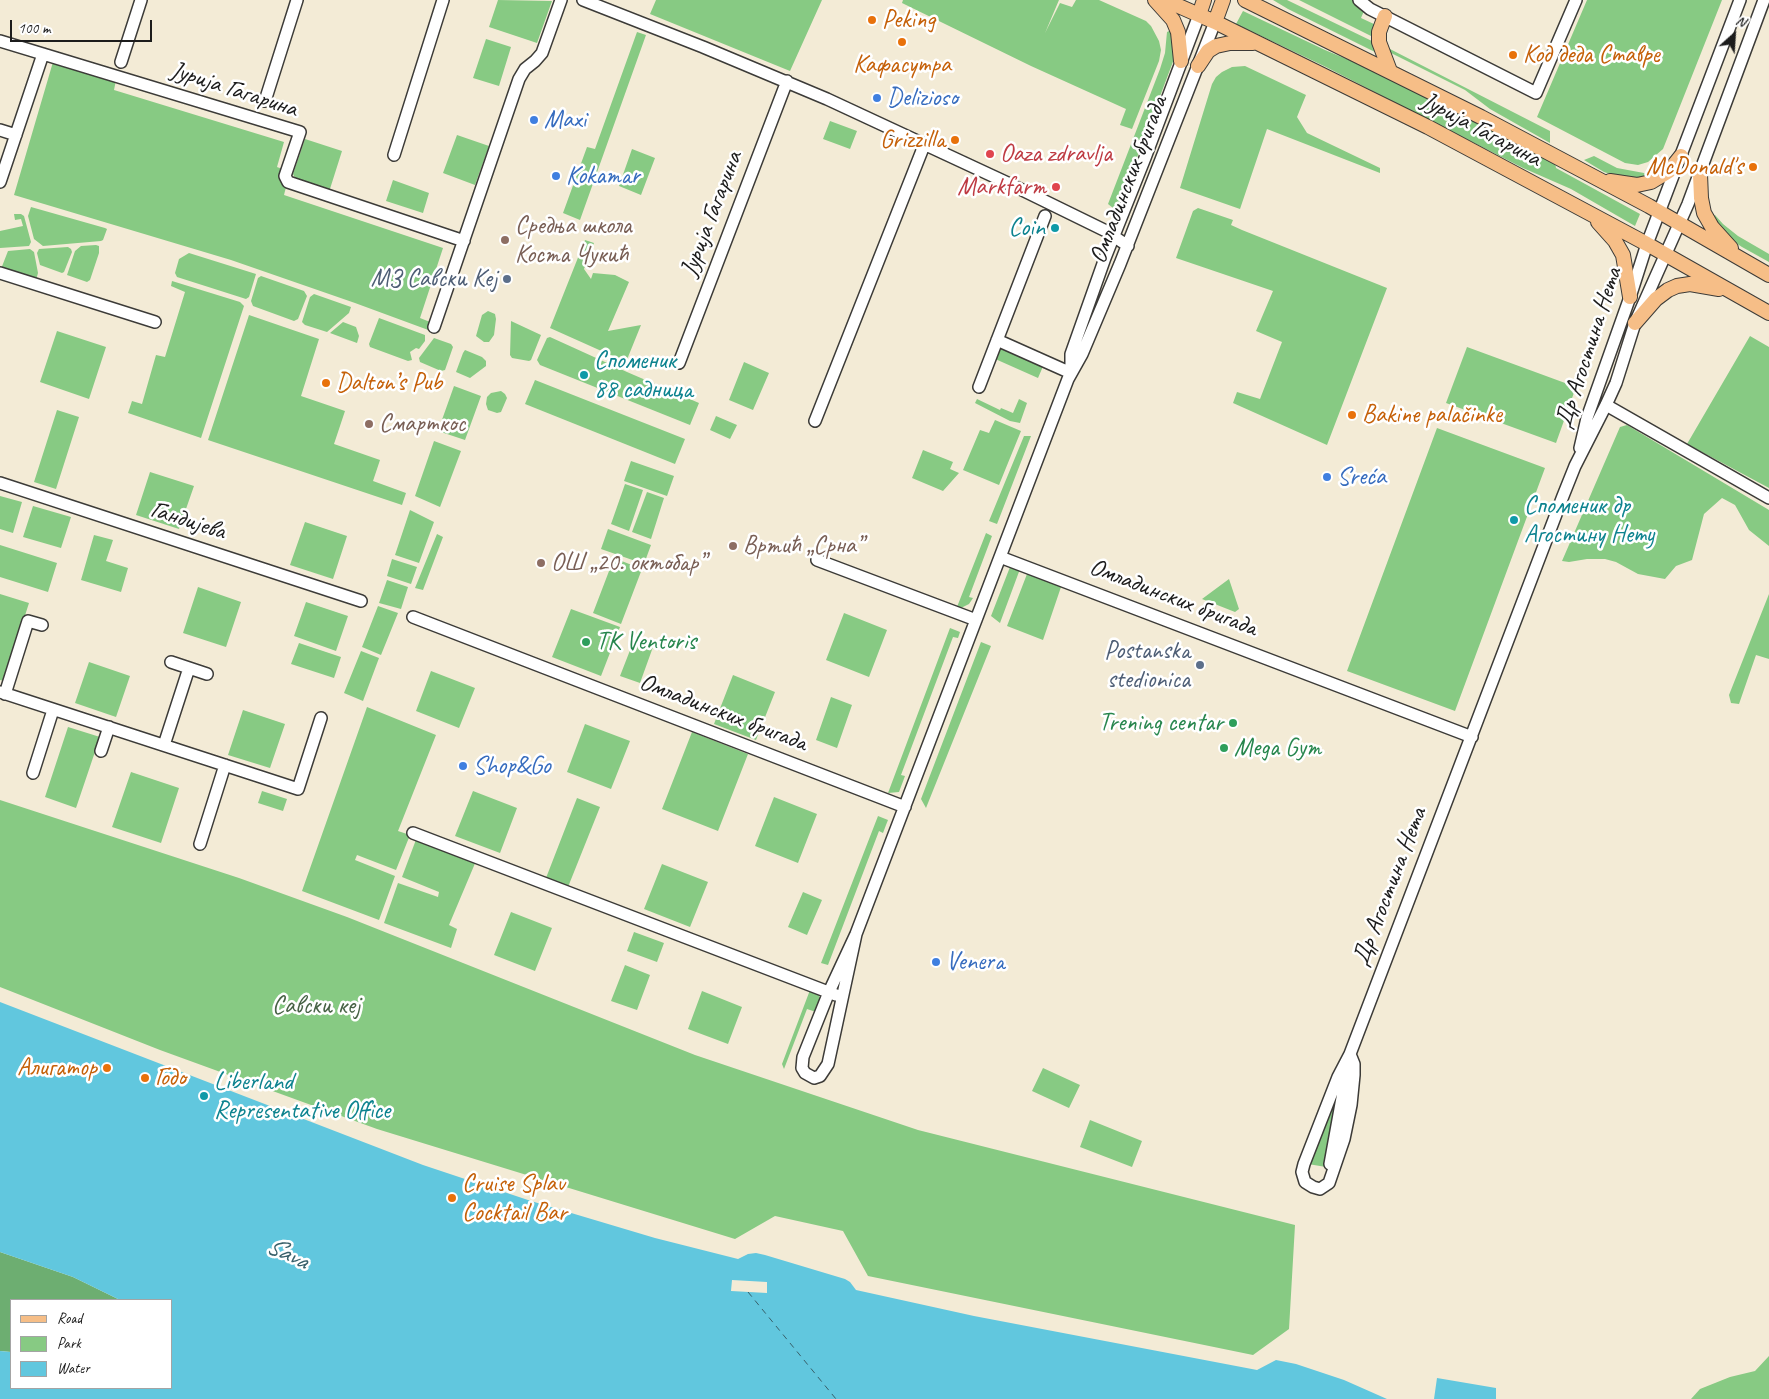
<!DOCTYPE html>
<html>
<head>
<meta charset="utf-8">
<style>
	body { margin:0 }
	#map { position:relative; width:1769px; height:1399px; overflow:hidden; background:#f3ebd6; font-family:Caveat,sans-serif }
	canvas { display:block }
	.legend { position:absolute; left:10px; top:1299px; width:162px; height:90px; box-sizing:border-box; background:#fff; border:1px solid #a4a4a4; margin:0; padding:6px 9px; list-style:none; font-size:15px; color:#1c1c1c }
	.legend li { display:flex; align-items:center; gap:10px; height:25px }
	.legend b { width:25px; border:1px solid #a4a4a4 }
	.north { position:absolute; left:1709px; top:10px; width:50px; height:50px; -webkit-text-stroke:4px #fff; paint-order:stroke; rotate:26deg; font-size:14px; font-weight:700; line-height:20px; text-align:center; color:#1c1c1c }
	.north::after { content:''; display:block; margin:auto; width:18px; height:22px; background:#1c1c1c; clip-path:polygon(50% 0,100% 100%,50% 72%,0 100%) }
	.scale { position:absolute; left:10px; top:20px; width:142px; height:22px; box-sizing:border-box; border:2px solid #1c1c1c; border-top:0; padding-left:6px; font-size:15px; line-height:18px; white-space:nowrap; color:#1c1c1c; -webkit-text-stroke:4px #fff; paint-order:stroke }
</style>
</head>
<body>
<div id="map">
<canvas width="1769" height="1399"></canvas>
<ul class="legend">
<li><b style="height:6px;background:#f6be87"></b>Road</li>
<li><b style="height:14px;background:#87ca83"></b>Park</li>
<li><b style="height:14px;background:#61c7de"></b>Water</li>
</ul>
<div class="north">N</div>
<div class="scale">100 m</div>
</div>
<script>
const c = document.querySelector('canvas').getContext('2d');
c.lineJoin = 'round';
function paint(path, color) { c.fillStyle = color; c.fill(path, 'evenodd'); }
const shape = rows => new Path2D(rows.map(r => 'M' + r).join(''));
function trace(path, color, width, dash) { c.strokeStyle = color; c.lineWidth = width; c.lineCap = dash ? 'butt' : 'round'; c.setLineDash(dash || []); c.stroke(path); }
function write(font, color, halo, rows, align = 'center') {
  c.font = font + ' Caveat,sans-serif'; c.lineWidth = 5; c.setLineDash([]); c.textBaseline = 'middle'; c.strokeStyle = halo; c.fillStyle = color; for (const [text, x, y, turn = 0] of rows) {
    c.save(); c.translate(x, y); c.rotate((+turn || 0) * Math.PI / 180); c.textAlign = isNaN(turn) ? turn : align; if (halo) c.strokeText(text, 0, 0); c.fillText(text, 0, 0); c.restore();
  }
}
paint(shape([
	[498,0,552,1,537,43,489,27],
	[656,0,822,0,790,71,650,14],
	[903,0,1059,0,1045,33,1060,3,1072,7,1076,0,1099,0,1146,21,1151,26,1159,41,1161,50,1159,61,1132,129,1120,125,1126,109,1031,66,902,3],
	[1273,0,1287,0,1374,42,1379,54,1288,9],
	[1299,0,1355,0,1364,11,1361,18,1376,25,1375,38],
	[1587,0,1722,0,1663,149,1648,162,1638,165,1625,163,1537,117],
	[1243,11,1325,50,1373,70,1555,163,1556,168,1640,214,1635,226,1571,189,1523,168,1326,67,1236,24],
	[1173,29,1174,59,1118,208,1113,208,1108,204,1160,69,1165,53,1167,32],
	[637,32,646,35,580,220,563,213,587,147,595,149],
	[486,39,511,47,499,86,473,78],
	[1388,48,1550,131,1550,143,1490,109,1465,90,1391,53],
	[53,62,116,80,114,90,284,142,277,167,285,170,286,187,284,195,443,248,420,318,430,322,428,328,431,330,431,331,355,303,231,260,14,195],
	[1245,66,1306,95,1297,117,1307,133,1380,168,1380,173,1267,129,1240,209,1180,188,1212,84,1216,77,1222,72,1232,67],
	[830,121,857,131,850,149,823,139],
	[457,135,489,146,475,185,443,173],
	[305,139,342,151,329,192,297,180,295,178,293,174],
	[632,149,655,158,641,195,619,186],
	[1594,156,1617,168,1644,173,1647,176,1642,178,1621,178,1604,172,1584,160],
	[393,180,429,193,423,213,386,201],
	[31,207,105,228,107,229,103,240,101,241,43,246,34,239,28,216],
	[1198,208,1233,220,1231,225,1242,230,1387,288,1327,445,1233,403,1237,392,1260,399,1282,342,1256,331,1273,291,1176,258,1193,211],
	[14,214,21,214,24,216,31,242,29,246,0,248,0,231,23,226,21,219,15,220],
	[1715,215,1723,224,1738,236,1769,254,1769,262,1742,247,1727,237,1711,217],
	[585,240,594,243,584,269,591,279,593,273,615,275,629,282,608,331,641,325,626,362,550,328],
	[96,245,99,246,99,253,90,280,87,282,67,275,75,251,81,246],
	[68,247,71,249,72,252,64,272,62,273,40,265,37,253,39,249],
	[30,249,34,252,38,273,36,280,1,269,8,251],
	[189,253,256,274,249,297,246,299,177,277,175,273,179,259],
	[261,276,304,291,307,296,298,319,294,321,253,306,251,301,258,278],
	[172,281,240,302,244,306,201,438,128,413,132,401,142,404,156,355,165,357,185,292,171,286],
	[314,294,351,307,349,313,327,332,305,325,302,322,310,297],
	[488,311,495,314,496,319,494,335,489,342,484,342,476,336,482,315],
	[249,315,319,339,301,396,345,411,334,444,380,460,373,481,406,493,402,505,208,440],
	[379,318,425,335,425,341,419,349,416,348,410,352,412,360,408,361,370,347,369,344],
	[511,321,541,335,531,360,529,361,512,358,510,355],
	[343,322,356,327,359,336,357,343,330,333],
	[57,331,106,347,89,399,40,382],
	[1750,336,1769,347,1769,488,1687,444],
	[550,337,627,372,699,403,690,425,540,365,537,360,547,338],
	[434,338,451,344,453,347,445,370,441,371,420,362,419,358],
	[999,344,1044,364,1038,378,993,358],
	[1467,347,1576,387,1556,443,1446,403],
	[465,350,482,357,486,361,486,366,470,378,456,372,463,353],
	[744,362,769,373,753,410,729,400],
	[535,380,685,439,675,464,525,404],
	[454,386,481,396,465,440,438,431],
	[501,391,505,394,507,398,501,412,497,413,488,410,486,404,487,397,491,393],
	[977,399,1000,410,1001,408,1013,413,1019,399,1027,403,1020,423,1010,421,975,403],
	[57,410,79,417,56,489,34,482],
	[716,416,737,425,730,439,710,430],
	[995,420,1021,431,999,485,963,470,980,430,989,433],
	[1627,425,1769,510,1769,546,1749,530,1735,505,1722,498,1704,514,1692,560,1676,566,1665,579,1638,574,1616,562,1605,559,1587,559,1569,562,1562,561,1620,427],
	[1437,428,1545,468,1455,711,1347,671],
	[1024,436,1031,436,997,524,989,521],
	[434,441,461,451,440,507,415,496],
	[923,450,953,462,950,469,959,473,943,491,912,478],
	[631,461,674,476,667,496,624,481],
	[150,472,194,486,179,529,136,515],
	[625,484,643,490,629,531,611,524],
	[647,492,664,498,651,539,632,532],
	[0,496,22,502,13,533,0,529],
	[33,506,71,517,61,548,23,537],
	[410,510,434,522,419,563,395,555],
	[305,522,347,536,333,579,290,565],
	[608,529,651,545,644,564,601,549],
	[986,533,992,536,969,597,973,598,969,604,961,608,957,607],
	[437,534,443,537,423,590,415,588],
	[94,535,113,540,106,561,128,568,121,592,81,580],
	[0,545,57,563,48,592,0,577],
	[614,558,642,569,621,624,593,613],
	[392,559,417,567,411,584,387,576],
	[1010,567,1020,569,1000,623,991,616],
	[1027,574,1061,587,1043,640,1007,626],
	[1229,579,1239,609,1235,612,1202,599],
	[387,580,408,587,401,609,379,603],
	[198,587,241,602,226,647,183,633],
	[0,594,29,603,4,681,0,680],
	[1769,594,1769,659,1756,655,1739,704,1731,703,1729,695],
	[306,602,348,616,336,651,294,636],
	[378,606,398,613,381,655,362,647],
	[571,609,620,627,601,676,552,657],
	[844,613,887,630,869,677,826,660],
	[950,628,960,632,958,638,953,637,901,775,905,776,899,792,888,793],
	[634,640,653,647,640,683,620,676],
	[981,642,991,646,926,808,921,799],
	[299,643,341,657,334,678,291,664],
	[361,651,379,658,363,701,344,693],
	[89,662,130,676,116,717,75,703],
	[431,671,475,688,459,728,416,711],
	[733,675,775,692,756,740,714,724],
	[831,697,852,705,837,748,816,740],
	[367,707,436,735,398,831,410,835,396,870,357,855,355,860,395,876,379,920,302,891],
	[243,710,285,724,270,768,228,755],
	[585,724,630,741,611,789,567,772],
	[68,727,100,737,76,808,45,797],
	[692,732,748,754,718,831,662,809],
	[131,772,179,788,161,843,112,827],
	[262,791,287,799,283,811,258,803],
	[473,791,517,808,500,853,455,836],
	[774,797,817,814,798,863,755,846],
	[577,798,600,807,568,887,546,878],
	[0,800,239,878,347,917,695,1055,918,1130,1295,1225,1289,1329,1253,1355,868,1276,843,1231,775,1216,735,1239,377,1129,160,1050,0,987],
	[878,816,888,820,886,825,883,833,879,831,828,965,821,963],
	[417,837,476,861,449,925,457,929,451,948,384,923,398,883,438,897,439,892,402,877],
	[662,864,708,882,690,927,644,909],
	[803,892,822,900,807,935,788,927],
	[511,912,552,928,535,971,494,955],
	[634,932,664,943,657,962,627,951],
	[625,965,650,975,637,1010,611,1001],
	[810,990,818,992,820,999,816,1012,807,1009,784,1069,782,1064],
	[702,991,742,1007,728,1044,688,1029],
	[1043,1068,1080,1085,1069,1108,1032,1091],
	[1343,1072,1326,1167,1308,1164],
	[1090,1120,1142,1141,1132,1167,1080,1147],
	[1769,1356,1769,1399,1691,1399,1700,1389,1730,1377,1755,1371]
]), '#87ca83');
paint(shape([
	[0,1252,73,1277,120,1300,11,1300,11,1352,0,1351]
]), '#6dae71');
paint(shape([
	[0,1002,423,1165,531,1201,655,1238,738,1259,748,1254,756,1253,765,1255,845,1279,850,1282,856,1290,974,1316,1257,1370,1276,1360,1296,1364,1344,1380,1387,1399,0,1399,0,1351,11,1352,11,1388,171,1388,171,1300,120,1300,73,1277,0,1252],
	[1437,1378,1496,1388,1496,1399,1434,1399]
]), '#61c7de');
paint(shape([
	[732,1280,767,1282,767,1293,731,1291]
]), '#f3ebd6');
trace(shape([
	[748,1292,836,1399]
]), '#38606a', 1, [6, 5]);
const minor = shape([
	[583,0,703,47,827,99,1012,185,1106,231,1128,246],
	[1359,0,1370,9,1536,93,1576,0],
	[0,41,300,132,285,176,288,182,464,241],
	[121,62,141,0],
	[265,101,297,0],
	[0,130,16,135],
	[394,155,443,0],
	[0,182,43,54],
	[0,273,155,322],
	[434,327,519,79,525,69,535,61,542,53,561,0],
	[997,340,1071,373],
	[679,363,787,81],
	[1071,372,1071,354,1105,258,1145,158,1199,15],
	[979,387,1045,216],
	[1606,405,1769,498],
	[815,421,925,143],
	[1580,448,1587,418,1630,297,1647,244,1740,0],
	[0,483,361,601],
	[1000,557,1472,737],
	[817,560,976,620],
	[413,617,905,807],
	[171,662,207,674],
	[0,692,298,789,321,718],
	[5,694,28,621,42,625],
	[164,745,189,668],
	[101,751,109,727],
	[33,773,53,710],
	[413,833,836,995],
	[200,844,225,765],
	[856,934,828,1064,820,1076,814,1078,805,1073,802,1068,803,1057,829,992,856,934,1068,379,1082,354,1120,264,1215,22],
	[1350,1054,1354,1064,1354,1075,1351,1105,1344,1139,1329,1183,1320,1189,1313,1187,1305,1182,1302,1172,1304,1164,1338,1077,1350,1054,1563,496,1575,466,1606,405,1616,383,1635,323,1688,204,1764,0],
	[1330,1164,1348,1065]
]);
const major = shape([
	[1155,0,1173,20,1178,32,1181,61],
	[1165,0,1215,22,1428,127,1647,244,1769,313],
	[1245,0,1481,117,1649,206,1769,275],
	[1199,15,1204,0],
	[1385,16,1379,32,1379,42,1390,71],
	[1215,22,1223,0],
	[1198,66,1208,51,1216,46,1230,43,1253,43],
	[1700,174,1701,198,1704,213,1712,227,1731,248],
	[1610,181,1637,185,1651,182,1669,171,1681,156],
	[1598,222,1615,241,1623,255,1630,297],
	[1635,323,1656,299,1668,290,1677,286,1690,284,1719,289]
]);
trace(minor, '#3c3b38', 14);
trace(major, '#3c3b38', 16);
trace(minor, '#fff', 11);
trace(major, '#f6be87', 14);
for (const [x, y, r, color] of [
	[872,20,5,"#e8710a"],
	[902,42,5,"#e8710a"],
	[1513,55,5,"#e8710a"],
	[877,98,5,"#3f7fe0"],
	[534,120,5,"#3f7fe0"],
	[955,140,5,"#e8710a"],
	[990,154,5,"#e0444e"],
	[1753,167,5,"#e8710a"],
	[556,176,5,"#3f7fe0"],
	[1056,187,5,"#e0444e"],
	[1055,228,5,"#0f9aa8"],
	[505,240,5,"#8d6e63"],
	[507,279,5,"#5c6f8a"],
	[584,375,5,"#0f9aa8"],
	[326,383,5,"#e8710a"],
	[1352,415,5,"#e8710a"],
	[369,424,5,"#8d6e63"],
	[1327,477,5,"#3f7fe0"],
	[1514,520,5,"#0f9aa8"],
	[733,546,5,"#8d6e63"],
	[541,563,5,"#8d6e63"],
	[586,642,5,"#2e9e5b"],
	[1200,665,5,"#5c6f8a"],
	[1233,723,5,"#2e9e5b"],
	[1224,748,5,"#2e9e5b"],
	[463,766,5,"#3f7fe0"],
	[936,962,5,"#3f7fe0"],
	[107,1068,5,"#e8710a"],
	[145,1078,5,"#e8710a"],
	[204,1096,5,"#0f9aa8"],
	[452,1198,5,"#e8710a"]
]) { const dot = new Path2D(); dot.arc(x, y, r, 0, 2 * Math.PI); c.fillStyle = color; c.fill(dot); trace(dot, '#fff', 2); }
write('25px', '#c56008', '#fff', [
	["Peking",882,20],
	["Код деда Ставре",1523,55],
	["Кафасутра",902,65,"center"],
	["Grizzilla",945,140,"right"],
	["McDonald's",1743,167,"right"],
	["Dalton’s Pub",336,383],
	["Bakine palačinke",1362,415],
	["Алигатор",97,1068,"right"],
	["Годо",155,1078],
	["Cruise Splav",462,1184],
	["Cocktail Bar",462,1213]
], 'left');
write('25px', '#1c1c1c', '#fff', [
	["Јурија Гагарина",234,90,18],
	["Јурија Гагарина",1481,130,28],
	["Омладинских бригада",1129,180,-69],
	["Јурија Гагарина",712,214,-69],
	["Др Агостина Нета",1589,348,-72],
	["Гандијева",188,521,18],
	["Омладинских бригада",1173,598,21],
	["Омладинских бригада",723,713,21],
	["Др Агостина Нета",1390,887,-69]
]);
write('25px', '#366cbe', '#fff', [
	["Delizioso",887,98],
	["Maxi",544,120],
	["Kokamar",566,176],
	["Sreća",1337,477],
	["Shop&Go",473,766],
	["Venera",946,962]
], 'left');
write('25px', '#be3a42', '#fff', [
	["Oaza zdravlja",1000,154],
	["Markfarm",1046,187,"right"]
], 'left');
write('25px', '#785e54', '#fff', [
	["Средња школа",515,226],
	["Коста Чукић",515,255],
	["Смарткос",379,424],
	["Вртић „Срна”",743,546],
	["ОШ „20. октобар”",551,563]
], 'left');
write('25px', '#0d838f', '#fff', [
	["Coin",1045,228,"right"],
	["Споменик",594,361],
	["88 садница",594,390],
	["Споменик др",1524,506],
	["Агостину Нету",1524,535],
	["Liberland",214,1082],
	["Representative Office",214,1111]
], 'left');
write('25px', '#4e5e75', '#fff', [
	["МЗ Савски Кеј",497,279],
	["Postanska",1190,651],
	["stedionica",1190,680]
], 'right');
write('25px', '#27864d', '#fff', [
	["TK Ventoris",596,642],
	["Trening centar",1223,723,"right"],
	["Mega Gym",1234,748]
], 'left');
write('25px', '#476245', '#fff', [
	["Савски кеј",316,1006]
]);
write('italic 26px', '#38606a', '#fff', [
	["Sava",287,1254,26]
]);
</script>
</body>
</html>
